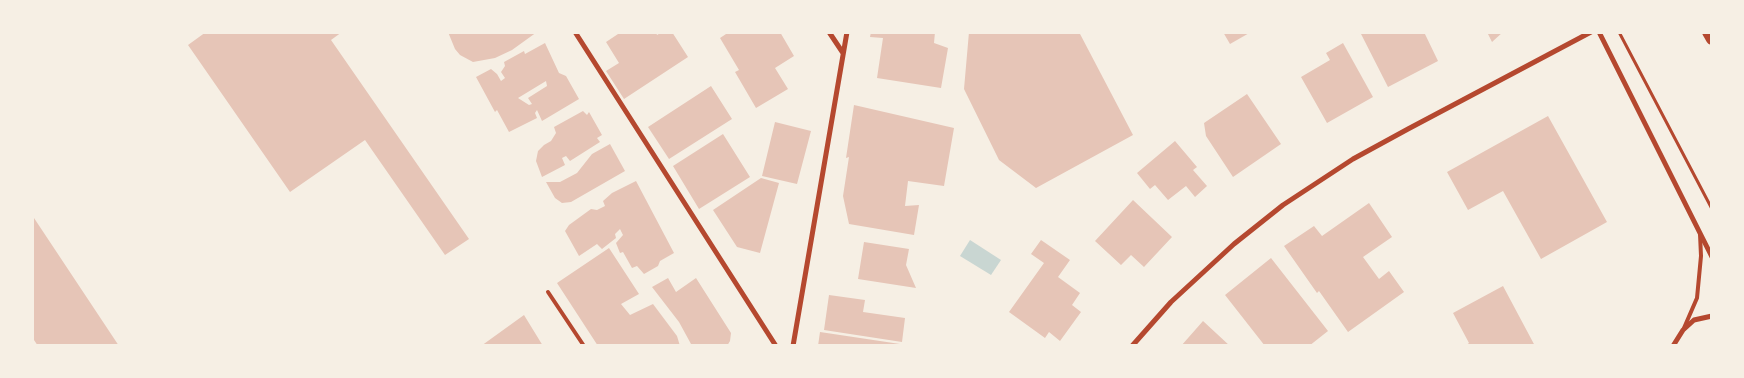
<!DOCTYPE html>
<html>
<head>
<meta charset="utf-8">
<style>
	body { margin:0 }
	#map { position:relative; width:1744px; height:378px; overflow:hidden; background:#f6efe4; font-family:"DejaVu Sans",sans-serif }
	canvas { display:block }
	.frame { position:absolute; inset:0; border:34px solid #f6efe4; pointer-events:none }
</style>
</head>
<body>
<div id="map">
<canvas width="1744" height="378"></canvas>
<div class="frame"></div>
</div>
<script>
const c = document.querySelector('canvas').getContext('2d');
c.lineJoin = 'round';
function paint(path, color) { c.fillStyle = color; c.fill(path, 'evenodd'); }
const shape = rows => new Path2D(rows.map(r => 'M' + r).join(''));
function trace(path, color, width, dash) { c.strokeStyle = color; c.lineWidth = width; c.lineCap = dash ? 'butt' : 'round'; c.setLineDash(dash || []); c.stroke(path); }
paint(shape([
	[970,240,1001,260,991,275,960,256]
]), '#c9d6d2');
paint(shape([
	[206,32,342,32,331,40,469,239,445,255,365,140,290,192,188,45],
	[448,32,537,32,512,50,495,58,473,62,460,55,455,49],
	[621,32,656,32,657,35,662,32,672,32,688,57,624,99,606,71,619,63,606,42],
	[729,32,780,32,794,56,775,68,788,89,756,108,735,72,739,70,720,38],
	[871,32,935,32,934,43,948,48,941,88,877,78,883,38,870,37],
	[969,32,1079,32,1133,135,1036,188,999,160,964,89],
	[1223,32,1251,32,1230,44],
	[1360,32,1424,32,1438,61,1388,87],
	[1487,32,1503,32,1492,42],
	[545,43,559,73,566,76,579,99,542,121,537,110,535,113,537,118,509,132,497,110,495,112,476,77,491,69,497,74,501,81,505,78,501,72,505,66,504,62,524,51,525,54],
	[546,81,547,86,528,98,532,104,529,105,518,98],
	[1343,43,1373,97,1327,123,1301,77,1330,60,1326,53],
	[711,86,732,119,669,159,648,127],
	[1247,94,1281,144,1233,177,1206,136,1204,123],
	[854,105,954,128,944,186,908,181,905,206,919,205,914,235,849,224,843,196,849,157,846,158],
	[583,111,587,115,589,112,602,135,597,138,600,142,570,161,566,156,562,158,565,165,542,177,536,161,538,151,544,145,551,141,556,133,554,127],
	[1548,116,1607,222,1541,259,1503,191,1468,210,1447,172],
	[775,122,811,131,797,184,762,176],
	[723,134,750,177,699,209,673,166],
	[1175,141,1197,167,1193,170,1207,186,1195,197,1186,186,1168,200,1155,185,1150,189,1137,173],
	[610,144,625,171,571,202,562,203,555,198,546,182,560,182,577,173,592,154],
	[761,178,779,183,760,253,737,247,713,210],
	[636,181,674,253,660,261,658,266,644,274,637,266,632,268,623,252,620,253,616,243,623,235,620,229,615,234,616,238,602,249,597,244,579,256,565,231,569,225,591,209,597,210,605,206,603,201,612,193],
	[1133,200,1172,237,1144,267,1131,255,1121,265,1095,241],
	[1369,203,1392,237,1363,257,1379,279,1389,271,1404,292,1348,332,1319,291,1317,293,1284,246,1314,226,1322,236],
	[34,218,119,346,38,346,32,337,32,219],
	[1041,240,1070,260,1058,277,1080,293,1072,305,1081,312,1060,341,1049,332,1045,338,1009,312,1044,263,1031,254],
	[864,242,909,249,906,265,916,288,858,279],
	[609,248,639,294,621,304,630,315,653,304,677,336,680,346,598,346,557,283],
	[1271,258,1328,331,1309,346,1265,346,1225,295],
	[668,278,676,292,696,278,731,333,730,341,727,346,697,346,691,344,679,322,652,287],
	[1503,286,1535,346,1465,346,1469,343,1453,313],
	[829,295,865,300,863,312,905,318,902,342,824,330],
	[524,315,543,346,481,346],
	[1203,321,1230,346,1181,346],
	[820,332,900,344,899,346,818,346]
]), '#e6c5b7');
trace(shape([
	[1619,32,1712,209]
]), '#b5482f', 3);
trace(shape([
	[548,292,584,346],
	[1684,328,1697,298,1701,256,1700,234]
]), '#b5482f', 4);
trace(shape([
	[575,32,776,346],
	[829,32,843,53],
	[1599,32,1712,257],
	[793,346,847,32],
	[1132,346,1171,302,1234,244,1283,205,1353,159,1408,129,1591,32],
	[1673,346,1683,330,1694,320,1712,316]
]), '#b5482f', 5);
trace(shape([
	[1708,32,1712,39]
]), '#b5482f', 12);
</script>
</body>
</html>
